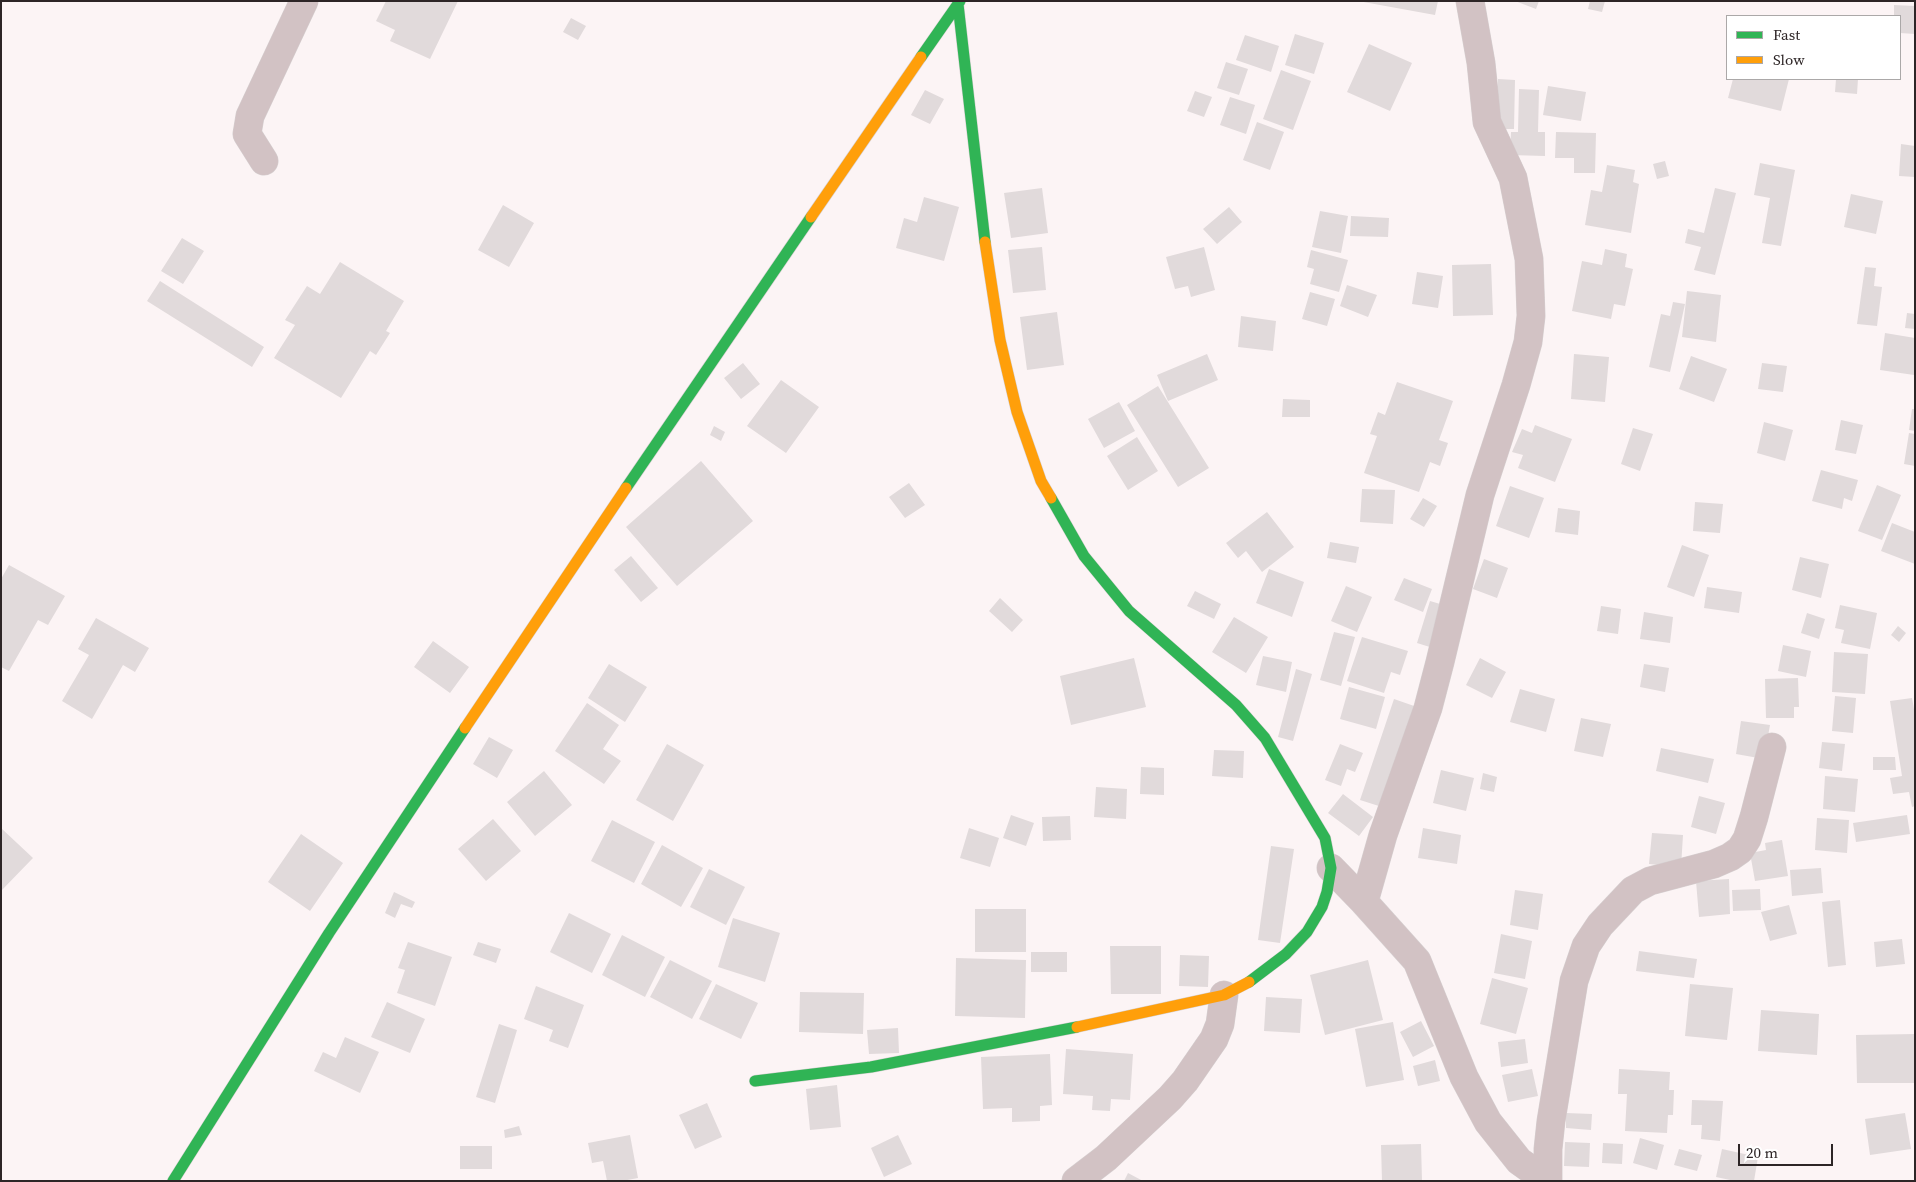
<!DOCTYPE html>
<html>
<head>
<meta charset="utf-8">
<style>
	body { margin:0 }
	#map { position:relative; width:1916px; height:1182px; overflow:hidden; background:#fcf4f5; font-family:"Source Serif 4",serif }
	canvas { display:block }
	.frame { position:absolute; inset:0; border:2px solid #2d2526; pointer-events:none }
	.legend { position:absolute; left:1726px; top:15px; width:175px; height:65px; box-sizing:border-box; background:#fff; border:1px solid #aba8a8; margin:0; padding:6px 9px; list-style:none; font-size:15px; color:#2d2526 }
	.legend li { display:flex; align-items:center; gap:10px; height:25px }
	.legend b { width:25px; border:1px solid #aba8a8 }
	.scale { position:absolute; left:1738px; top:1144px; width:95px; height:22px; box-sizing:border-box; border:2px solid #2d2526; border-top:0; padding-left:6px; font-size:15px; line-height:18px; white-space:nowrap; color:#2d2526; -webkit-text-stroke:4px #fff; paint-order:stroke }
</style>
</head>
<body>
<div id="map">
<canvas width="1916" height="1182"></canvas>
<div class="frame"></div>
<ul class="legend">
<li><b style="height:6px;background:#30b455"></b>Fast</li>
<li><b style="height:6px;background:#ff9f0a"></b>Slow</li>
</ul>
<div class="scale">20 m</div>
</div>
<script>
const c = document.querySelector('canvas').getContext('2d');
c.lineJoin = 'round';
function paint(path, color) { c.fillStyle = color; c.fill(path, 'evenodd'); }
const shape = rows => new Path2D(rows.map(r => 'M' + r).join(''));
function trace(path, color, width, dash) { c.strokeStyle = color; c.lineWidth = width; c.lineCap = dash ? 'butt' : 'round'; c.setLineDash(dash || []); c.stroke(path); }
paint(shape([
	[386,1,458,1,430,59,390,41,395,30,376,21],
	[1358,1,1438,1,1435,15],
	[1515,1,1539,1,1536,9],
	[1590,1,1605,1,1602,12,1588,9],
	[1894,5,1915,6,1915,34,1900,33,1900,16,1894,16],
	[571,18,586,26,578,40,563,32],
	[1295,34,1324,43,1314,74,1285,65],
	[1245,35,1279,46,1271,72,1236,60],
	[1369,44,1412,63,1390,111,1347,92],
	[1226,62,1248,69,1239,95,1217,88],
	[1281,70,1311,81,1293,130,1263,119],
	[1498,79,1515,80,1514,129,1497,129],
	[1733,79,1789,79,1781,111,1728,98],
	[1836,79,1858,79,1857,94,1835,92],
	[1548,86,1586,92,1581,121,1543,115],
	[1519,89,1539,90,1538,132,1545,132,1545,156,1510,155,1511,132,1518,132],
	[925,90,944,99,930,124,911,115],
	[1195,91,1212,97,1204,117,1187,111],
	[1230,97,1255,105,1246,134,1220,125],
	[1257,122,1284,132,1270,170,1243,160],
	[1556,132,1596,133,1595,173,1574,173,1574,158,1555,158],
	[1901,144,1915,146,1915,177,1899,176],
	[1665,161,1669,176,1657,179,1653,164],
	[1760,163,1795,170,1781,246,1762,243,1770,198,1754,195],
	[1607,165,1635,170,1633,182,1639,184,1631,233,1585,225,1591,190,1602,192],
	[1042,188,1048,233,1011,238,1004,193],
	[1715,188,1736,193,1715,275,1694,270,1701,247,1685,243,1688,229,1704,233],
	[1851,194,1883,201,1876,234,1844,227],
	[924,197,959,207,944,261,896,248,904,218,917,222],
	[503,205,534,223,509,267,478,250],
	[1229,207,1242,222,1217,244,1203,229],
	[1320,211,1348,216,1341,253,1312,247],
	[1351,216,1389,218,1388,237,1350,236],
	[182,238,204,251,183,284,161,271],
	[1042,247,1046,290,1013,293,1008,250],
	[1204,247,1215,290,1191,297,1188,286,1175,289,1166,257],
	[1605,249,1627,254,1625,267,1633,269,1625,306,1614,304,1611,319,1572,311,1582,261,1602,265],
	[1311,250,1348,260,1339,292,1310,284,1314,269,1307,267],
	[340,262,404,301,386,331,390,333,376,355,370,351,341,398,274,358,295,325,285,320,307,286,320,294],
	[1491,264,1493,315,1453,316,1452,265],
	[1865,267,1876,268,1874,286,1882,287,1877,326,1857,324],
	[1417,272,1443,276,1438,308,1412,304],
	[160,281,264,347,252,367,147,301],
	[1347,285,1377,295,1368,317,1340,306],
	[1687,291,1721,295,1716,342,1682,337],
	[1310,292,1335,299,1327,326,1302,319],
	[1673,302,1685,304,1670,372,1649,367,1661,314,1670,316],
	[1057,312,1064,365,1027,370,1020,317],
	[1907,313,1915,314,1915,329,1905,328],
	[1241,316,1276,321,1273,351,1238,347],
	[1885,333,1915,338,1914,375,1880,370],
	[1207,354,1218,380,1168,401,1157,375],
	[1574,354,1609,357,1605,402,1571,399],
	[1691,356,1727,369,1714,402,1679,389],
	[743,363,760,384,741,399,724,378],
	[1762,363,1787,366,1783,392,1758,389],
	[781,380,819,407,786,453,747,426],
	[1397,382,1453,401,1439,440,1448,443,1440,466,1430,462,1419,492,1364,473,1377,436,1370,434,1378,412,1385,415],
	[1158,386,1209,468,1178,487,1127,405],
	[1283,399,1310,400,1310,417,1282,417],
	[1119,402,1135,431,1104,448,1088,419],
	[1912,409,1915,409,1915,431,1909,430],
	[1841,420,1863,425,1856,454,1835,450],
	[1764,422,1793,430,1785,461,1757,453],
	[1535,425,1572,439,1555,482,1518,468,1523,455,1512,452,1522,429,1532,433],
	[714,426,725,432,721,441,710,435],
	[1633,428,1653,434,1640,471,1621,464],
	[1909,433,1915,434,1915,466,1904,464],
	[1137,437,1158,471,1128,490,1107,456],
	[701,461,753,521,677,586,626,527],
	[1821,470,1858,480,1852,501,1844,498,1842,509,1812,501],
	[909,483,925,505,905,518,889,497],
	[1877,485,1901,495,1882,540,1858,531],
	[1510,486,1544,498,1529,538,1496,526],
	[1362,489,1395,490,1393,524,1360,522],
	[1423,498,1437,506,1424,527,1410,519],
	[1695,502,1723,504,1720,533,1693,531],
	[1558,508,1580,511,1578,535,1555,532],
	[1267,512,1294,547,1262,572,1246,551,1238,558,1226,543],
	[1892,523,1915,532,1915,564,1881,551],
	[1330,542,1359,547,1356,563,1327,558],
	[1682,545,1709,555,1694,597,1667,587],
	[631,556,658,588,641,602,614,570],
	[1800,557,1829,564,1821,598,1792,590],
	[1484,559,1508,568,1497,598,1473,589],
	[9,565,65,596,48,625,38,620,9,671,1,667,1,579],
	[1269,569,1304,582,1292,617,1256,603],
	[1404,578,1432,589,1423,612,1394,600],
	[1346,586,1372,597,1357,632,1331,621],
	[1707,587,1742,592,1739,613,1704,608],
	[1195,591,1221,604,1214,619,1187,606],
	[1000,598,1023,620,1012,632,989,611],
	[1430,601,1447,606,1433,648,1417,643],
	[1840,605,1877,613,1870,649,1841,643,1844,630,1835,628],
	[1601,606,1621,609,1618,634,1597,631],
	[1644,612,1673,617,1670,643,1640,639],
	[1807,613,1825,619,1819,639,1801,633],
	[1234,617,1268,637,1246,673,1212,652],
	[96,618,149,648,135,672,123,665,92,719,62,701,89,655,78,649],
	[1898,626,1906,633,1899,642,1891,635],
	[1334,632,1355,637,1341,686,1320,680],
	[1362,637,1408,651,1400,675,1391,672,1384,693,1347,681],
	[433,641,469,667,450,693,414,667],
	[1783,645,1811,651,1806,677,1778,671],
	[1834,652,1868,654,1865,694,1832,692],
	[1263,656,1292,662,1286,692,1256,685],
	[1134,658,1146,707,1071,725,1060,676],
	[1480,658,1506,672,1492,698,1466,685],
	[609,664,647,687,625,722,588,698],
	[1644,664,1669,668,1665,692,1640,687],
	[1296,669,1312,674,1293,741,1278,737],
	[1798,678,1799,707,1794,707,1794,718,1766,718,1765,679],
	[1349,687,1385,697,1376,729,1340,719],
	[1520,689,1555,699,1546,732,1510,722],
	[1835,696,1856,698,1853,733,1832,731],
	[1912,698,1915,715,1915,806,1912,807,1909,792,1893,794,1890,778,1902,776,1890,701],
	[1394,699,1417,707,1382,807,1360,800],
	[587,703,619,725,603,749,621,761,604,784,555,751],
	[1581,718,1611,724,1603,757,1574,751],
	[1741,721,1770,725,1764,759,1736,754],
	[489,737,513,750,497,778,473,764],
	[1822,742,1845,744,1842,771,1819,768],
	[667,744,704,765,673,821,636,800],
	[1340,744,1363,753,1355,772,1347,769,1341,786,1325,780],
	[1661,748,1714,759,1708,783,1656,771],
	[1214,750,1244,751,1243,778,1212,776],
	[1873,757,1895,757,1896,770,1873,770],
	[1141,767,1164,768,1164,795,1140,794],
	[1441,770,1474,778,1466,811,1433,803],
	[544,771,572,805,535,836,507,802],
	[1483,773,1497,777,1494,792,1480,789],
	[1825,776,1858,779,1855,812,1823,809],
	[1096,787,1127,789,1126,819,1094,817],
	[1343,794,1373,817,1359,836,1328,813],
	[1699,796,1725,803,1716,834,1691,827],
	[1011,815,1034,823,1026,846,1003,838],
	[1907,815,1910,834,1856,842,1853,823],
	[1070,816,1071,840,1043,841,1042,817],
	[1817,818,1849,820,1847,853,1815,850],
	[493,819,521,851,486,881,458,849],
	[612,820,655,842,634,883,591,861],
	[1,828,33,858,1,891],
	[969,828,999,838,990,867,960,858],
	[1423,828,1461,835,1457,864,1418,858],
	[1652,833,1683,835,1681,867,1649,864],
	[301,834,343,863,310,911,268,882],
	[1782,840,1788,876,1755,881,1750,853,1766,850,1765,843],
	[662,845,703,868,681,907,641,884],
	[1271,846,1294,849,1280,943,1258,940],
	[1821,868,1823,893,1792,896,1790,870],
	[709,869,745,887,726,925,690,907],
	[1729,879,1730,914,1699,917,1696,881],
	[1760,889,1761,910,1733,911,1732,890],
	[1515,890,1543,894,1538,930,1510,925],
	[394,892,415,902,412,908,401,904,395,918,385,913],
	[1840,900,1846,965,1828,967,1822,902],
	[1789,905,1797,934,1770,941,1761,912],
	[975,909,1026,909,1026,952,975,952],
	[569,913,611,934,592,973,550,952],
	[733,918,780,933,765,982,718,967],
	[1501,934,1532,941,1525,979,1494,973],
	[622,935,665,957,645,997,602,975],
	[1902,939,1905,964,1876,967,1874,942],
	[408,942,452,957,435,1006,397,993,405,970,398,968],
	[478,942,501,949,496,963,473,955],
	[1110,946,1161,946,1161,994,1111,994],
	[1639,951,1697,959,1694,978,1636,971],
	[1031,952,1067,952,1067,972,1031,972],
	[1180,955,1209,956,1208,987,1179,986],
	[956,958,1026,960,1025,1018,955,1016],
	[670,960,712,981,692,1019,650,997],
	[1368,960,1383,1020,1325,1035,1310,975],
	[1492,978,1528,988,1516,1034,1480,1024],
	[716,984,758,1003,741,1039,699,1019],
	[1690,984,1733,988,1727,1040,1685,1036],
	[536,986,584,1005,568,1048,549,1041,553,1030,524,1019],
	[800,992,864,993,863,1034,799,1032],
	[1266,997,1302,999,1300,1033,1264,1031],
	[387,1002,425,1019,410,1053,371,1037],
	[1761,1010,1819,1014,1817,1055,1758,1051],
	[1421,1021,1434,1046,1413,1057,1400,1032],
	[1393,1022,1404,1080,1366,1087,1355,1029],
	[499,1024,517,1030,495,1103,476,1097],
	[898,1028,899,1053,869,1054,867,1030],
	[1915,1034,1915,1083,1857,1083,1856,1035],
	[345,1037,379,1052,360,1093,314,1071,323,1052,336,1058],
	[1525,1039,1528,1063,1501,1067,1498,1042],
	[1066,1049,1133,1054,1130,1100,1111,1099,1110,1111,1092,1110,1093,1096,1063,1094],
	[1050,1054,1052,1105,1040,1106,1040,1121,1012,1122,1012,1108,983,1109,981,1057],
	[1435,1060,1440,1081,1418,1086,1413,1066],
	[1532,1069,1538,1096,1508,1102,1502,1075],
	[1619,1069,1670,1072,1669,1090,1674,1090,1673,1115,1668,1115,1667,1133,1625,1131,1627,1094,1618,1094],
	[837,1085,841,1127,810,1130,806,1089],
	[1692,1100,1723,1101,1720,1141,1701,1139,1702,1125,1691,1125],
	[707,1103,722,1137,695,1149,679,1115],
	[1566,1113,1592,1114,1591,1130,1566,1128],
	[1905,1113,1911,1149,1870,1155,1865,1119],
	[519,1126,522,1135,505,1138,504,1130],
	[630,1135,638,1178,622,1181,607,1181,603,1161,592,1163,588,1143],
	[898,1135,912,1164,884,1177,871,1148],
	[1640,1138,1664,1145,1657,1170,1633,1163],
	[1565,1142,1590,1143,1589,1167,1564,1166],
	[1603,1143,1623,1144,1622,1164,1602,1163],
	[1421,1144,1422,1181,1382,1181,1381,1145],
	[460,1146,492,1146,492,1169,460,1169],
	[1679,1149,1702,1155,1697,1171,1674,1165],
	[1722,1149,1758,1157,1754,1181,1735,1181,1716,1177],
	[1128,1173,1143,1181,1124,1181]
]), '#e1dadb');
const street = shape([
	[264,161,247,134,250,116,304,1],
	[1331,868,1364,902,1417,961,1464,1077,1488,1122,1519,1161,1547,1181],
	[1364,902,1383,835,1428,708,1440,662,1480,495,1516,385,1528,342,1531,316,1529,259,1513,178,1487,122,1481,63,1470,1],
	[1076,1181,1106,1158,1170,1098,1185,1081,1214,1039,1220,1024,1224,995],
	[1548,1181,1548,1149,1551,1121,1574,981,1586,946,1600,925,1633,890,1650,881,1714,864,1730,857,1740,850,1747,839,1754,817,1772,747]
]);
const fast = shape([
	[958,4,985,242],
	[921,57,960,1],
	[626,488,811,217],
	[1051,498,1084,556,1129,611,1236,705,1265,738,1325,838,1331,868,1327,892,1322,907,1307,932,1286,954,1249,982],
	[755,1081,871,1067,1077,1027],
	[173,1181,329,933,465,728]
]);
const slow = shape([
	[811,217,921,57],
	[985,242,1000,340,1017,412,1041,481,1051,498],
	[465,728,626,488],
	[1077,1027,1224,995,1249,982]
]);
trace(street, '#d6d0d1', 29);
trace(fast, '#d6d0d1', 12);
trace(slow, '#d6d0d1', 12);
trace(street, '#d2c2c4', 28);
trace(fast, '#30b455', 11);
trace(slow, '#ff9f0a', 11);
</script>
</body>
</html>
